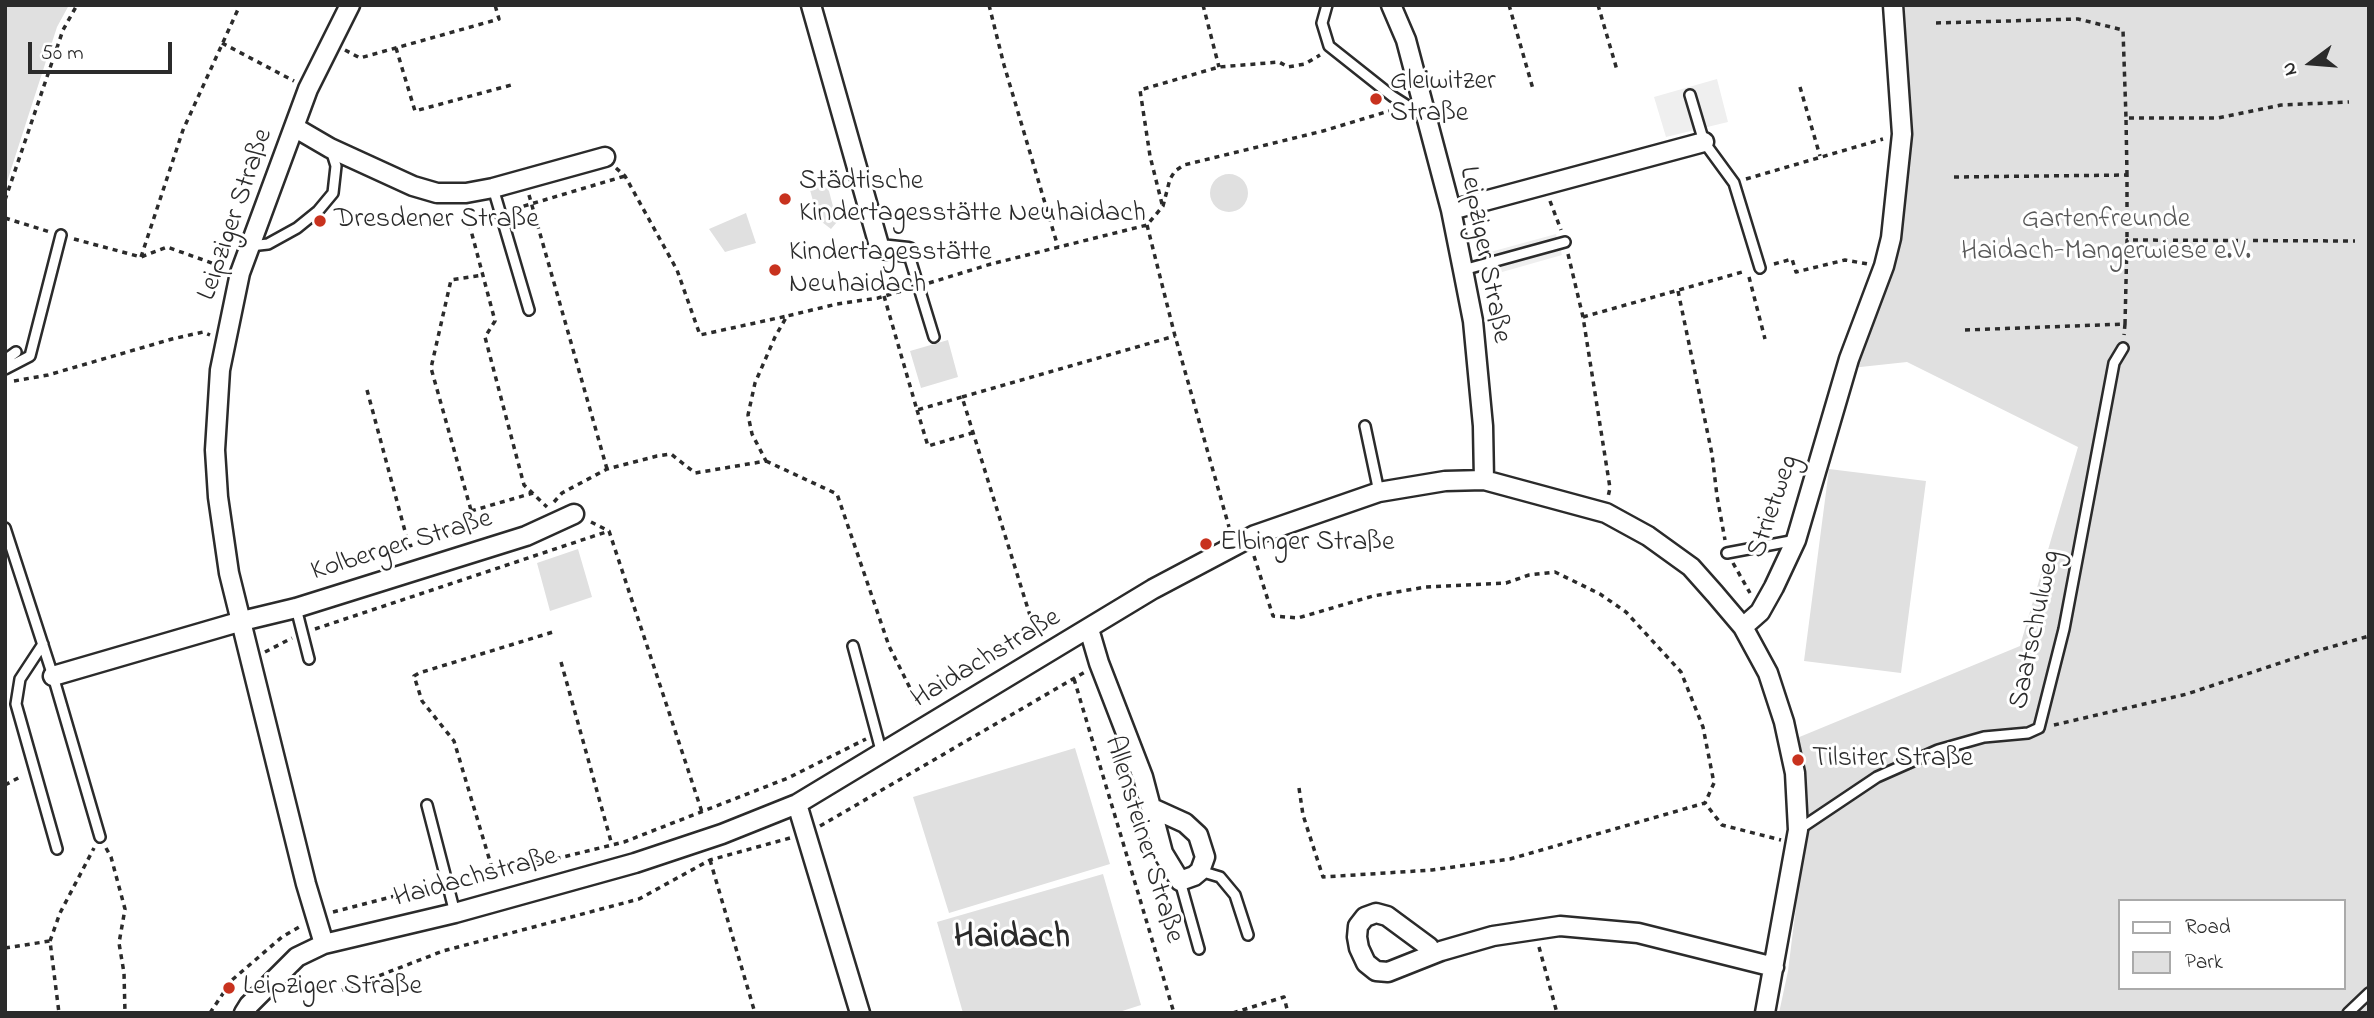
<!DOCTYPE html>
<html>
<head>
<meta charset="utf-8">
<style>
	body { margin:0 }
	#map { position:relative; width:2374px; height:1018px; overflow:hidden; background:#fff; font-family:"Indie Flower",sans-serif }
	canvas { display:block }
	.frame { position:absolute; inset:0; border:7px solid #2b2b2b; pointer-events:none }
	.legend { position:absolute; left:2118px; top:899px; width:228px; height:91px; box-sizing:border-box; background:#fff; border:2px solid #aaa; margin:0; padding:9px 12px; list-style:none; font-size:21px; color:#2b2b2b }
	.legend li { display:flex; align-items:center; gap:14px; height:35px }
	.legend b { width:35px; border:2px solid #aaa }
	.north { position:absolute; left:2276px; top:28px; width:70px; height:70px; -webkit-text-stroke:5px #fff; paint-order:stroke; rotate:254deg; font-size:19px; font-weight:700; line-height:28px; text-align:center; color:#2b2b2b }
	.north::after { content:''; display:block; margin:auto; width:24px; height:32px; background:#2b2b2b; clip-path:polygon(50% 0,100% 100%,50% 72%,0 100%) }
	.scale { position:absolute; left:28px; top:42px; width:144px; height:32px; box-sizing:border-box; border:4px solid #2b2b2b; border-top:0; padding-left:9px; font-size:21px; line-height:24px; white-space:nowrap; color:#2b2b2b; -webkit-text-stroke:5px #fff; paint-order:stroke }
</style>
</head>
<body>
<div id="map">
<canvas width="2374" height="1018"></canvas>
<div class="frame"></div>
<ul class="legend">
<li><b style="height:9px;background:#fff"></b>Road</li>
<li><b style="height:19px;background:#e0e0e0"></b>Park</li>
</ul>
<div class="north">N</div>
<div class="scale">50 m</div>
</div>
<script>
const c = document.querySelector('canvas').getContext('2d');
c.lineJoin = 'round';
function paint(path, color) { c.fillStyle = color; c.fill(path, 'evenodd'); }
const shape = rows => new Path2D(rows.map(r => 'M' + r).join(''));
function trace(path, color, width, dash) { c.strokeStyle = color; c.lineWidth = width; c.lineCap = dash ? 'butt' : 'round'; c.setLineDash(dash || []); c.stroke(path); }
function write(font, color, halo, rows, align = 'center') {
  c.font = font + ' "Indie Flower",sans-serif'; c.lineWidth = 6; c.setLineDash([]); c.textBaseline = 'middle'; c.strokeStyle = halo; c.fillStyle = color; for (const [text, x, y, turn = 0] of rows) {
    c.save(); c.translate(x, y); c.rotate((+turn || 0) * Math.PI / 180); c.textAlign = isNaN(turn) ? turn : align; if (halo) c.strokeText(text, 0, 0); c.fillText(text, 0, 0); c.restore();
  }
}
paint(shape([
	[1717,79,1728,122,1666,137,1654,97],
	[1556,234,1562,255,1488,276,1483,254]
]), '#efefef');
paint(shape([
	[5,5,69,5,57,27,5,188],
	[1896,5,2369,5,2369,1013,1779,1013,1788,971,1804,843,1804,776,1797,738,2020,646,2078,447,1907,362,1851,368,1892,246],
	[2120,901,2344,901,2344,988,2120,988],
	'1210 193a19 19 0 1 1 38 0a19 19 0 1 1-38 0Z',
	[820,180,829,191,837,222,831,229,818,219,810,190],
	[746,213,756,243,725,252,709,229],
	[948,340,958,377,921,388,910,351],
	[1829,469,1926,481,1901,673,1804,661],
	[578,549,592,597,550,611,537,563],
	[1075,748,1110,864,949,913,913,797],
	[1103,874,1141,1005,1116,1013,963,1013,937,922]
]), '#e0e0e0');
const lane = shape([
	[1327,5,1322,23,1329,46,1392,96,1425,117],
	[1690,95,1704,142,1734,183,1760,268],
	[493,188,529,310],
	[250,246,268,244,297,228,318,211,333,193,336,166,331,150],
	[908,252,934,337],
	[1463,270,1565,242],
	[5,360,16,352],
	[5,369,30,356,61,235],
	[1365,426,1379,492],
	[5,528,53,676,100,837],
	[1727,553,1796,540],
	[296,608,309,659],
	[43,644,20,679,16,704,57,849],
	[853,646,882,754],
	[427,805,455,913],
	[1798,830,1877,777,1938,750,1984,737,2028,733,2039,728,2064,629,2114,363,2123,348],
	[1200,871,1220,877,1235,895,1248,935],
	[1180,881,1199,949],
	[2348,1013,2369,993]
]);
const street = shape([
	[811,5,880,249,908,252],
	[1391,5,1406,40,1451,210,1463,270,1473,321,1483,426,1484,480],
	[294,127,330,148,413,186,437,193,466,193,493,188,605,157],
	[1451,210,1704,142],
	[1743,627,1760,612,1774,587,1796,540,1849,359,1884,266,1891,238,1902,134,1893,5],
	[1089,629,1099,663,1143,777,1163,853,1180,881,1194,876,1200,871,1205,857,1198,835,1185,823,1152,808],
	[53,676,242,621,296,608,526,536,574,514],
	[797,804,860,1013],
	[324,944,306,884,229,573,218,497,215,450,220,370,240,273,308,89,350,5],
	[1432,954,1429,947,1387,916,1376,913,1365,917,1358,926,1357,937,1359,948,1366,963,1376,971,1388,972,1441,951,1493,936,1560,926,1638,933,1774,967],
	[244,1013,249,1005,297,957,324,944,455,913,635,863,722,834,797,804,1153,589,1255,535,1379,492,1445,481,1484,480,1606,513,1648,536,1691,567,1715,594,1743,627,1768,673,1784,722,1795,773,1798,830,1765,1013]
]);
trace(lane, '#2b2b2b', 14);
trace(street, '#2b2b2b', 23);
trace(shape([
	[989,5,1004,65,1058,247],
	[1203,5,1219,67],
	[1509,5,1533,89],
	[1598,5,1617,70],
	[1936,23,2078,19,2123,30,2126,118],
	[222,43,294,81],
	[396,48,415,111,515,84],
	[345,50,360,58,499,19,495,5],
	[1800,87,1820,156],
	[616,168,625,176,677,270,700,335,787,316],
	[2127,175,2126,118,2218,118,2281,105,2349,102],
	[1954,177,2127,175,2127,240],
	[1746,179,1883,139],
	[529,195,607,469],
	[5,200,63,30,77,5],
	[1550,201,1561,230],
	[1162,204,1150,156,1140,90,1219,67,1279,62,1288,67,1305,64,1320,55],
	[514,209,625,176],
	[487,217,469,223,495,321,485,337,524,485,547,507],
	[5,218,50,232],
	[1147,225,1175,336,1229,527],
	[74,239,141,257,167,247,223,267],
	[1568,254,1583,317,1610,488,1608,497],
	[141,257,183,130,240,5],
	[1774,264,1792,259,1796,272,1845,260,1868,264],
	[1749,277,1765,339],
	[929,283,991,264,1147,225,1163,206,1170,179,1175,171,1184,165,1323,131,1389,111],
	[1678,291,1712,454,1717,496,1725,540],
	[884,296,917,410,962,397,1037,638],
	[1583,317,1746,271],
	[2125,324,2127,240,2355,241],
	[1965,330,2125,324,2124,335],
	[14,381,48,375,172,339,203,332,210,335],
	[367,390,409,546,476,528,431,368,451,280,483,275],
	[962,397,1175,336],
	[917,410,928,446,972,433],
	[766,461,837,494,889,646,920,708],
	[554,502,562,493,607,469,657,456,671,454,695,473,766,461,752,434,748,415,755,383,775,337,787,316,837,304,878,298,905,290],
	[471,511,533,493],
	[591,522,609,531,702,812],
	[1254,556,1273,616,1298,618,1373,596,1426,587,1506,583,1529,575,1555,572,1600,594,1626,612,1681,672,1703,727,1714,783,1705,803],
	[1733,563,1750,593],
	[315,629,609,531],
	[265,652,292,638],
	[561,662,612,845],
	[1074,679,1174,1013],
	[2054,725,2187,694,2310,653,2369,636],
	[5,785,22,776],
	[1299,788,1303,815,1323,877,1432,870,1510,859,1705,803,1722,825,1781,840],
	[820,826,1085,672],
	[106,848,111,857,125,909,119,943,124,973,125,1013],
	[710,860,755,1013],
	[492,868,454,741,422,701,414,676,419,673,553,632],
	[458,879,492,868,555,859,624,842,788,778,866,739],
	[333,912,434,886],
	[50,941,60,913,94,848],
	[1539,947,1557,1013],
	[5,948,50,941,59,1013],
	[342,990,443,951,639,899,710,860,790,838],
	[210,1013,232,980,282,937,301,926],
	[1233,1013,1284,997,1288,1013]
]), '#2b2b2b', 3.5, [5, 5]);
trace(lane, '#fff', 9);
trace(street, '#fff', 18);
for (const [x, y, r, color] of [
	[1376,99,7,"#c8321e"],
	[785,199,7,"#c8321e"],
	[320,221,7,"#c8321e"],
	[775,270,7,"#c8321e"],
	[1206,544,7,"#c8321e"],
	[1798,760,7,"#c8321e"],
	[229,988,7,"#c8321e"]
]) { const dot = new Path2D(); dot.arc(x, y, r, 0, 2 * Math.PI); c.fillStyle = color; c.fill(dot); trace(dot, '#fff', 2.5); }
write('28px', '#2b2b2b', '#fff', [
	["Gleiwitzer",1390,83],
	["Straße",1390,115],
	["Städtische",799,183],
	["Kindertagesstätte Neuhaidach",799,215],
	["Dresdener Straße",334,221],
	["Kindertagesstätte",789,254],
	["Neuhaidach",789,286],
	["Elbinger Straße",1220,544],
	["Tilsiter Straße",1812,760],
	["Leipziger Straße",243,988]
], 'left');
write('28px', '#2b2b2b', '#fff', [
	["Leipziger Straße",237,215,-71],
	["Leipziger Straße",1483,255,79],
	["Strietweg",1775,507,-71],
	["Kolberger Straße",402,547,-17],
	["Saatschulweg",2037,630,-78],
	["Haidachstraße",987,660,-31],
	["Allensteiner Straße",1142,840,73],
	["Haidachstraße",476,879,-15]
]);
write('28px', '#585858', '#fff', [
	["Gartenfreunde",2106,221],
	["Haidach-Mangerwiese e.V.",2106,253]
]);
write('bold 35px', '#2b2b2b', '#fff', [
	["Haidach",1012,940]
]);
</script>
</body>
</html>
